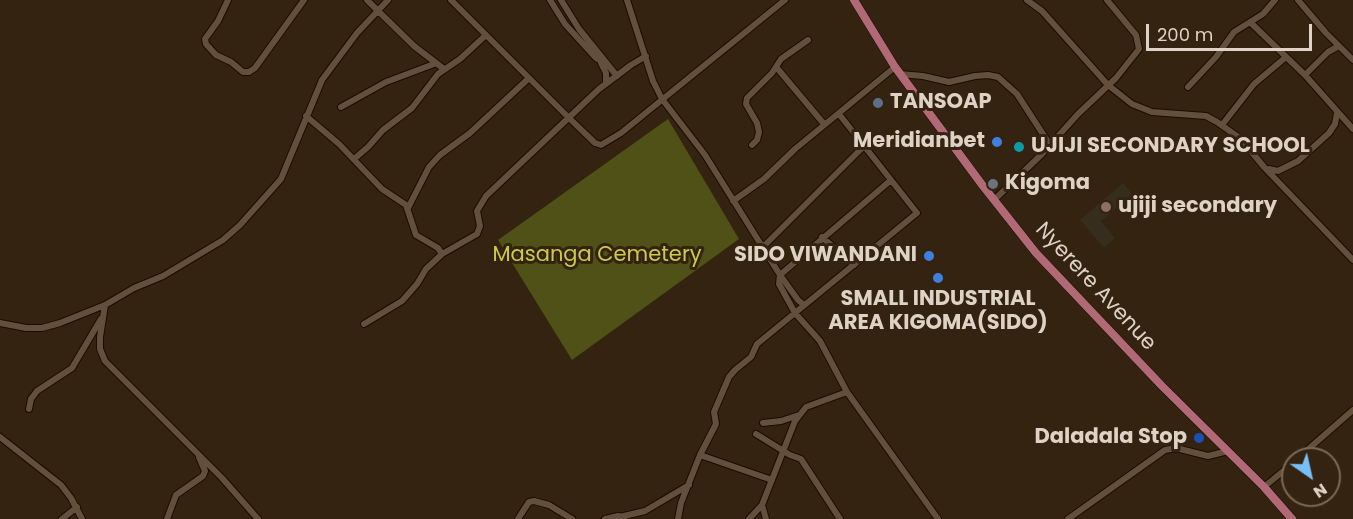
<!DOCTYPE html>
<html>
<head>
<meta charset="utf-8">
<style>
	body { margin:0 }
	#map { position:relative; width:1353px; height:519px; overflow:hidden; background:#342310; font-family:Poppins,sans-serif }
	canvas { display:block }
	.north { position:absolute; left:1281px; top:447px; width:60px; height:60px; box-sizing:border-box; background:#342310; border:2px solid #786959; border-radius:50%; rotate:146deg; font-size:16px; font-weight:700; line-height:24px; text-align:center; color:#ded2c7 }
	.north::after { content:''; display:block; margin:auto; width:21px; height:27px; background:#76c0f7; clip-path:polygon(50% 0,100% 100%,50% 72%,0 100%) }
	.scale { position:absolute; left:1146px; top:24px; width:166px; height:27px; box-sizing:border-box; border:3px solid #ded2c7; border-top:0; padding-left:8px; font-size:18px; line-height:21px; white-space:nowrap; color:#ded2c7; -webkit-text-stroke:4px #342310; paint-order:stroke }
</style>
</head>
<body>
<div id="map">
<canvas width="1353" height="519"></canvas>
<div class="north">N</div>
<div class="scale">200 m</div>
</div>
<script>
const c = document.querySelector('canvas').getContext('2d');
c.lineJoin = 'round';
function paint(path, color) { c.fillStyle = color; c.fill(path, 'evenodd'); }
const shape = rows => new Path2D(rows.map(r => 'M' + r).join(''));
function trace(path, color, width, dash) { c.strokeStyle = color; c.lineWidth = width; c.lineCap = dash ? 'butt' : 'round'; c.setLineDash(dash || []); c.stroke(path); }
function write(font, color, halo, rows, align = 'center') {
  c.font = font + ' Poppins,sans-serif'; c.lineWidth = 6; c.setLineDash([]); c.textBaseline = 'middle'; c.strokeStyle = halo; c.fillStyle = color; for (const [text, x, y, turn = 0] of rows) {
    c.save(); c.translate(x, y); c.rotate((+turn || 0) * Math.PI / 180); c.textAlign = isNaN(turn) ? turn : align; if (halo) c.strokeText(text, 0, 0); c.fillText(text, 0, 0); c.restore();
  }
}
paint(shape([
	[1123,183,1132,194,1101,221,1115,238,1104,248,1080,220]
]), '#362d1d');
paint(shape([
	[668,119,739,239,572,360,498,240]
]), '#4f5116');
const minor = shape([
	[228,0,218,21,205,39,206,44,216,55,231,62,243,72,249,72,255,68,304,0],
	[367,0,414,46,444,69],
	[451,0,568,117,595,143,601,145,621,133,785,0],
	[550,0,565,24,596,58,604,62],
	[561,0,579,29,617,76],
	[627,0,653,81,662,99,705,155,780,275,798,300,804,305],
	[1027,0,1042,11,1108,85,1132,104,1152,112,1206,116,1217,122,1241,139,1264,167,1353,260],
	[1298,0,1326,33,1353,60],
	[1251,23,1305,75,1353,129],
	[601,63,606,73,606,84],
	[777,68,824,124],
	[900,74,923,76,949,82,975,76,988,75,998,77,1017,94,1050,145],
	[1305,75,1328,52,1339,46],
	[1188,87,1216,57,1234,32,1263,14,1275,0],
	[341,107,386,82,434,64],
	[306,116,339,144,382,189,406,205,416,235,438,248,442,254],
	[1222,125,1254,84,1286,57],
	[752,145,757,140,759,132,757,123,746,104,747,98,772,73,781,59,808,40],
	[354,159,368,147,383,130,412,108,438,74,460,59,486,35],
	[1269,169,1278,171,1298,161,1329,133,1335,124,1337,113],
	[891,180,780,275,779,284,795,313,820,341,847,392,938,519],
	[994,200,1042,154,1078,114,1116,78,1139,49,1136,35,1107,0],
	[733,201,764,179,795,149,895,67],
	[408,208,429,167,440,155,470,133,529,78],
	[822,237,854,265],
	[763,247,864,146],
	[105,305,100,337,100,349,105,361,222,478,258,519],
	[0,323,26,328,42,328,60,323,105,305,134,288,163,276,223,240,240,225,281,179,322,80,357,33,388,0],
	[364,324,402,301,417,284,426,269,442,254,477,234,480,226,477,211,486,196,599,89,631,65,646,56],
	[29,409,31,399,37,391,72,368,101,319],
	[763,423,781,421,799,415],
	[756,434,790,455,801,459,840,519],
	[0,437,61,485,71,498,82,519],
	[700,455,772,480],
	[1297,459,1353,410],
	[1264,487,1293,463],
	[624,516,645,511,689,485],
	[62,519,77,507],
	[167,519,176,495,203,476,205,471,199,457],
	[518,519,529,502,534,501,549,505,572,519],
	[605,519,618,516,625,517],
	[678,519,681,503,700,455,716,424,714,412,729,377,735,370,751,357,757,344,917,213,839,114],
	[749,519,762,505],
	[766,519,762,505,795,421,806,407,847,392],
	[1068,519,1165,450,1176,448,1208,456,1228,451]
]);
const major = shape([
	[854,0,895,67,983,186,1036,253,1162,386,1264,487,1292,519]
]);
trace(minor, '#1b0c00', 8);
trace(major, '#1b0c00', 9);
trace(minor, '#624f3c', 6);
trace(major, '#b26976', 8);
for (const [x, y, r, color] of [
	[878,103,6,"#5c6f8a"],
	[997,142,6,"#3f7fe0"],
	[1019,147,6,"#0f9aa8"],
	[993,184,6,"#6b7280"],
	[1106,207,6,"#8d6e63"],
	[929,256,6,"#3f7fe0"],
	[938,278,6,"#3f7fe0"],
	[1199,438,6,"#1a4fb4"]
]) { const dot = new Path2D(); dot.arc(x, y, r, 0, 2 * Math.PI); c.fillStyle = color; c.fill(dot); trace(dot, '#342310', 2); }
write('bold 21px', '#ded2c7', '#342310', [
	["TANSOAP",890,103],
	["Meridianbet",985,142,"right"],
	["UJIJI SECONDARY SCHOOL",1031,147],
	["Kigoma",1005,184],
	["ujiji secondary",1118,207],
	["SIDO VIWANDANI",917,256,"right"],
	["SMALL INDUSTRIAL",938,300,"center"],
	["AREA KIGOMA(SIDO)",938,324,"center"],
	["Daladala Stop",1187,438,"right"]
], 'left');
write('21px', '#c7cc4d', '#342310', [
	["Masanga Cemetery",597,256]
]);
write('21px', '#ded2c7', '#342310', [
	["Nyerere Avenue",1095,287,47]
]);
</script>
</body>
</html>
